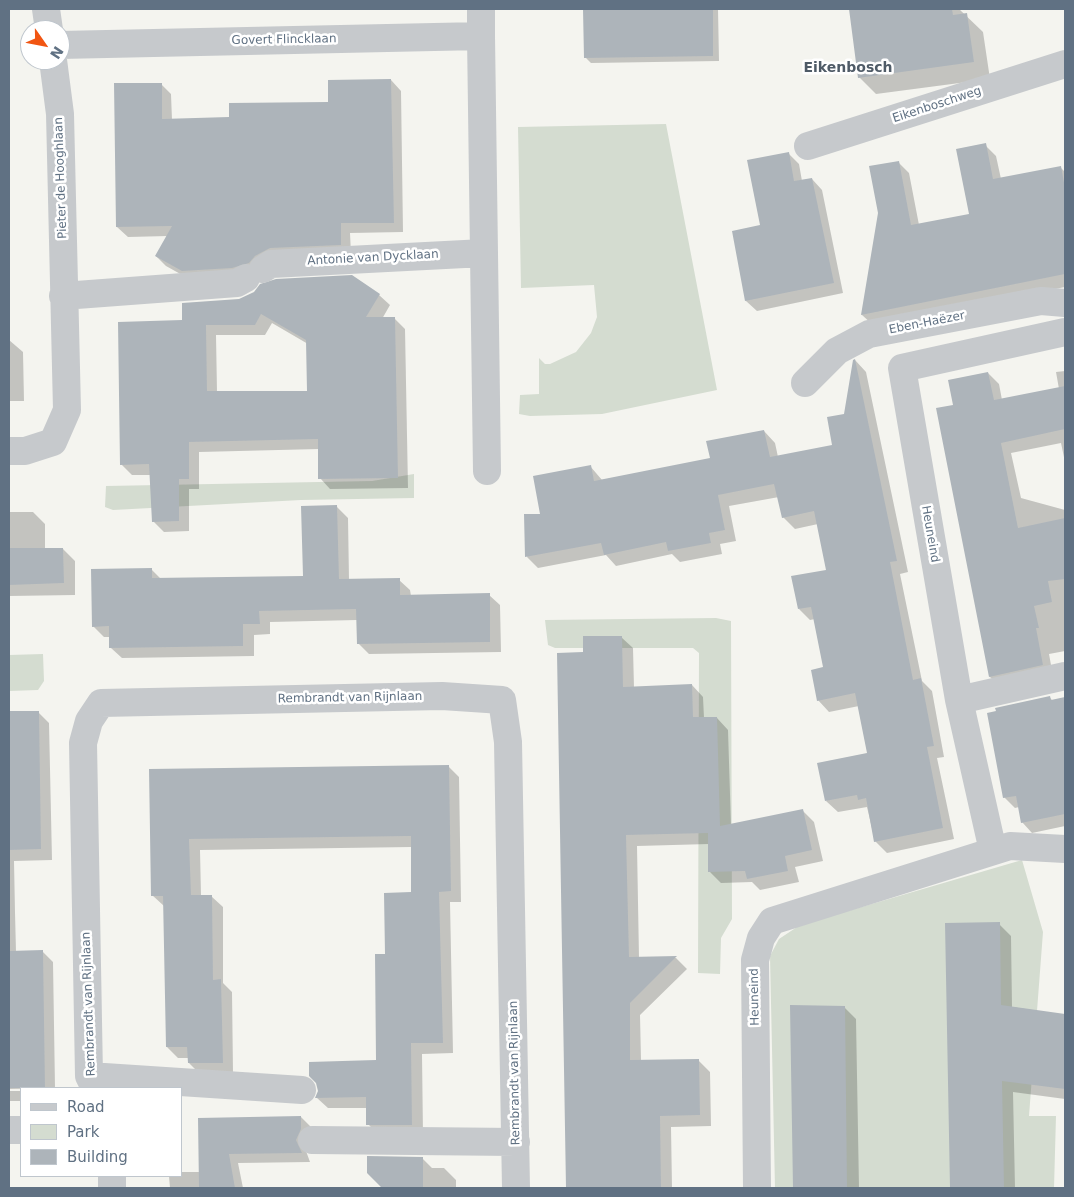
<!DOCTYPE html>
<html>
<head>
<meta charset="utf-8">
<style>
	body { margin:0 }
	#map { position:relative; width:1074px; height:1197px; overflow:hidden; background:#f4f4ef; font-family:"DejaVu Sans",sans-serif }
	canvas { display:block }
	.frame { position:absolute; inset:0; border:10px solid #607183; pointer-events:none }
	.legend { position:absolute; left:20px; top:1087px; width:162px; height:90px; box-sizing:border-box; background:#fff; border:1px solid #bfc6cd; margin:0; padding:6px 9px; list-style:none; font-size:15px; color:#607183 }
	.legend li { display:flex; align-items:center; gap:10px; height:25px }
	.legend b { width:25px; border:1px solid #bfc6cd }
	.north { position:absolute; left:20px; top:20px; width:50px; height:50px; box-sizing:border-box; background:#fff; border:1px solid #bfc6cd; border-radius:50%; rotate:123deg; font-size:14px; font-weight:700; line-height:20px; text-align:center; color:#607183 }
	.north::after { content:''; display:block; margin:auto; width:18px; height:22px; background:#f15512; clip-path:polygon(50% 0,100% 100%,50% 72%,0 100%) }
</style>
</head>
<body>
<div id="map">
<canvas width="1074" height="1197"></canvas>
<div class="frame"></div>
<ul class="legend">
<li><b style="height:6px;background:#c6c9cc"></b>Road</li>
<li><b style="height:14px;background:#d4dcd0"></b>Park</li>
<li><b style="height:14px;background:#adb4ba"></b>Building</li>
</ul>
<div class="north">N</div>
</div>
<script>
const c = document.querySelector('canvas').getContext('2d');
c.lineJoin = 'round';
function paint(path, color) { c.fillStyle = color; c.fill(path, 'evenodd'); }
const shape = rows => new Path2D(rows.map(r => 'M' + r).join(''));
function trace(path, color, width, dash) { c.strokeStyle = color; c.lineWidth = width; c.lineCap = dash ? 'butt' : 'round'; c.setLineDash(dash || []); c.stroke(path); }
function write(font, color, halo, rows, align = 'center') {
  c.font = font + ' "DejaVu Sans",sans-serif'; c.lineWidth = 5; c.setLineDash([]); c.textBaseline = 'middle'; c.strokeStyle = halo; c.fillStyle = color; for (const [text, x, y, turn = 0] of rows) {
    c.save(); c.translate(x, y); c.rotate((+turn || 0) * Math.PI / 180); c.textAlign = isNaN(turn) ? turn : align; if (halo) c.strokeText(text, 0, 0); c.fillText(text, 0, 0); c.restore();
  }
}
paint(shape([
	[666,124,717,390,602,414,530,416,519,414,520,395,539,394,539,358,545,364,550,364,576,352,591,333,597,317,594,285,521,288,518,127],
	[414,474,414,498,301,500,113,510,105,507,106,486,372,481],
	[716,618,731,621,732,919,721,938,720,974,698,973,699,653,693,648,555,648,548,645,545,620],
	[43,654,44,681,38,690,9,691,9,655],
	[1022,860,1043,932,1029,1116,1056,1116,1054,1188,775,1188,770,956,779,939,800,925]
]), '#d4dcd0');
paint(shape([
	[585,9,718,9,719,61,591,63,586,58],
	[871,9,959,9,983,32,990,79,876,94,859,77,850,11],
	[391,80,401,91,403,232,350,233,351,254,193,281,166,266,156,256,168,236,128,237,117,227,161,84,171,94,172,120,231,118,329,103],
	[985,145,996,156,1001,179,1061,168,1065,172,1065,287,873,325,862,315,898,162,909,173,919,225,970,215],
	[789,154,799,164,802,181,812,179,822,190,843,293,757,311,746,301,761,226],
	[379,295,390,305,382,319,395,319,405,329,408,488,330,489,320,478,319,449,199,452,199,489,189,489,189,531,164,532,153,521,150,475,132,475,121,464,183,322],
	[272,323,308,344,308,392,217,392,216,335,265,335],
	[9,340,23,352,24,401,9,401],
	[855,360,866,372,908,572,900,574,922,681,932,691,944,757,937,758,954,839,887,853,875,841,867,807,838,812,826,801,869,754,859,706,829,712,818,700,824,668,815,619,810,620,799,609,828,571,818,524,795,529,783,517,779,497,729,506,736,541,720,544,722,554,680,562,672,554,616,566,606,555,538,568,527,557,542,515,590,466,602,480,711,459,764,431,775,443,778,457,834,446,845,415],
	[1065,371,1065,462,1061,443,1011,453,1021,498,1065,510,1065,651,1049,654,1053,676,1001,687,990,677,954,406,988,373,999,384,1002,400,1059,389,1056,372],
	[337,507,348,518,349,580,399,580,410,590,411,596,489,595,500,605,501,652,369,654,358,643,357,620,270,622,270,634,254,635,254,656,122,658,111,648,110,637,104,637,93,626,152,570,161,579,304,577],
	[9,512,33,512,45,524,45,549,63,549,75,561,75,595,9,596],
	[621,637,633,648,634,688,692,685,703,697,704,718,717,718,728,730,731,826,803,811,814,822,823,861,795,867,799,882,760,890,752,882,721,883,710,872,709,844,637,846,639,958,676,958,687,969,640,1015,641,1061,698,1060,710,1072,711,1126,671,1127,672,1188,568,1188,558,654,585,653],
	[1049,697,1053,701,1065,699,1065,826,1032,833,1022,822,1019,807,1015,808,1004,797],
	[9,712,38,712,49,723,52,860,14,861,15,912,16,952,42,951,53,962,55,1088,9,1089],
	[448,766,459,777,461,902,450,902,453,1053,422,1054,423,1136,379,1135,368,1124,367,1108,328,1108,317,1098,377,1061,386,955,413,893,412,847,200,850,201,896,211,896,223,907,223,983,232,992,233,1073,200,1074,189,1063,189,1058,178,1058,167,1047,164,906,152,895,151,770],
	[999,924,1011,936,1012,1007,1065,1015,1065,1099,1013,1092,1015,1188,951,1188,947,925],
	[791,1007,844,1007,856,1019,859,1188,794,1188],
	[9,1091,21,1091,21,1101,9,1101],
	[301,1117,311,1127,306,1151,310,1162,238,1163,243,1188,170,1188,169,1176,181,1176,181,1172,200,1172,199,1120],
	[422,1158,432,1168,444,1168,456,1180,456,1188,384,1188,369,1173],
	[9,1187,44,1187,46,1188,9,1188]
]), '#0003');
paint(shape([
	[583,9,713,9,713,56,584,58],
	[849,9,952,9,953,15,967,13,974,62,858,78],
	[391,79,394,223,341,223,341,245,270,248,255,256,249,263,232,268,182,271,155,256,172,226,116,227,114,83,162,83,162,119,229,117,229,103,328,102,328,80],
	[986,143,993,179,1061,166,1065,188,1065,274,861,315,878,213,869,166,899,161,911,225,969,214,956,149],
	[789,152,794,181,812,178,834,283,745,301,732,231,760,225,747,160],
	[352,275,380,294,366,317,395,317,398,478,318,479,318,439,189,442,189,479,179,479,179,521,152,522,149,464,120,465,118,322,182,320,182,303,239,299,254,292,260,284,276,279],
	[261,314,306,340,307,391,207,391,206,325,255,325],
	[855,359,897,561,890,562,913,680,921,678,934,746,927,747,943,828,874,842,866,798,858,800,857,795,825,801,817,763,867,753,855,693,817,701,811,670,823,667,811,607,798,609,791,576,826,570,814,511,782,518,774,484,718,495,725,530,709,533,711,543,668,551,666,542,604,555,601,543,525,557,524,514,540,514,533,476,591,465,594,481,710,458,706,441,764,430,770,457,832,445,827,417,844,414,853,360],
	[988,372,994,400,1065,386,1065,429,1001,443,1018,528,1065,518,1065,579,1048,581,1052,602,1034,606,1039,628,1036,628,1043,665,989,677,936,408,953,405,948,380],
	[337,505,339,579,400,578,400,595,490,593,490,642,357,644,356,609,259,611,260,624,243,624,243,646,109,648,109,626,92,627,91,569,152,568,152,578,303,576,301,506],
	[9,548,63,548,64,583,9,585],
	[583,636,622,636,623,687,692,684,693,717,717,717,720,826,803,809,812,850,785,856,788,871,747,879,745,871,708,872,708,833,626,835,629,957,677,956,630,1003,630,1060,699,1059,700,1115,660,1116,661,1188,566,1188,557,653,583,652],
	[1050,696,1051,700,1065,697,1065,814,1021,823,1016,796,1003,798,987,713,996,711,995,708],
	[9,711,39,711,41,849,9,850],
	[449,765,451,891,439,892,443,1043,411,1043,412,1125,366,1125,366,1097,315,1098,318,1091,316,1083,309,1076,309,1062,376,1060,375,954,385,954,384,893,411,892,411,836,189,839,191,895,212,895,213,980,221,979,223,1063,188,1063,187,1047,166,1047,163,896,151,896,149,769],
	[1000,922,1001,1005,1065,1014,1065,1089,1002,1081,1004,1188,950,1188,945,923],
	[43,950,45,1088,9,1088,9,951],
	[790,1005,845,1006,847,1188,793,1188],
	[301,1116,301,1129,296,1140,302,1153,229,1154,235,1188,199,1188,198,1118],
	[367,1156,423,1157,423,1188,382,1188,367,1173]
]), '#adb4ba');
trace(shape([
	[46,9,49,30],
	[481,36,487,471],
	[60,45,481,36,481,9],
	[808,146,1065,64],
	[263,269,271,264,484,253],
	[63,296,237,283,246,278],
	[805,383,837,351,869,334,1041,301,1065,303],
	[9,451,25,451,53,442,67,410,60,114,53,60],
	[959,700,1065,676],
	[993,851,959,700,902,368,1065,332],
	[89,1076,302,1090],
	[95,1088,89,1076,83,743,89,721,101,703,442,696,502,700,508,742,516,1188],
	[9,1130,21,1130],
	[312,1140,516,1142],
	[112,1188,112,1176],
	[757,1188,755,960,761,938,772,921,1010,846,1065,849]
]), '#c6c9cc', 28);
write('12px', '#607183', '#fff', [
	["Govert Flincklaan",284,40,-1],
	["Eikenboschweg",937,105,-18],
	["Pieter de Hooghlaan",61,178,-92],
	["Antonie van Dycklaan",373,258,-3],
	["Eben-Haëzer",927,323,-11],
	["Heuneind",930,534,80],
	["Rembrandt van Rijnlaan",350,698,-1],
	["Heuneind",755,997,-91],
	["Rembrandt van Rijnlaan",89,1004,-92],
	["Rembrandt van Rijnlaan",515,1073,-91]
]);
write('bold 14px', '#4f5b67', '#fff', [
	["Eikenbosch",848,68]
]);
</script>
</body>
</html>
